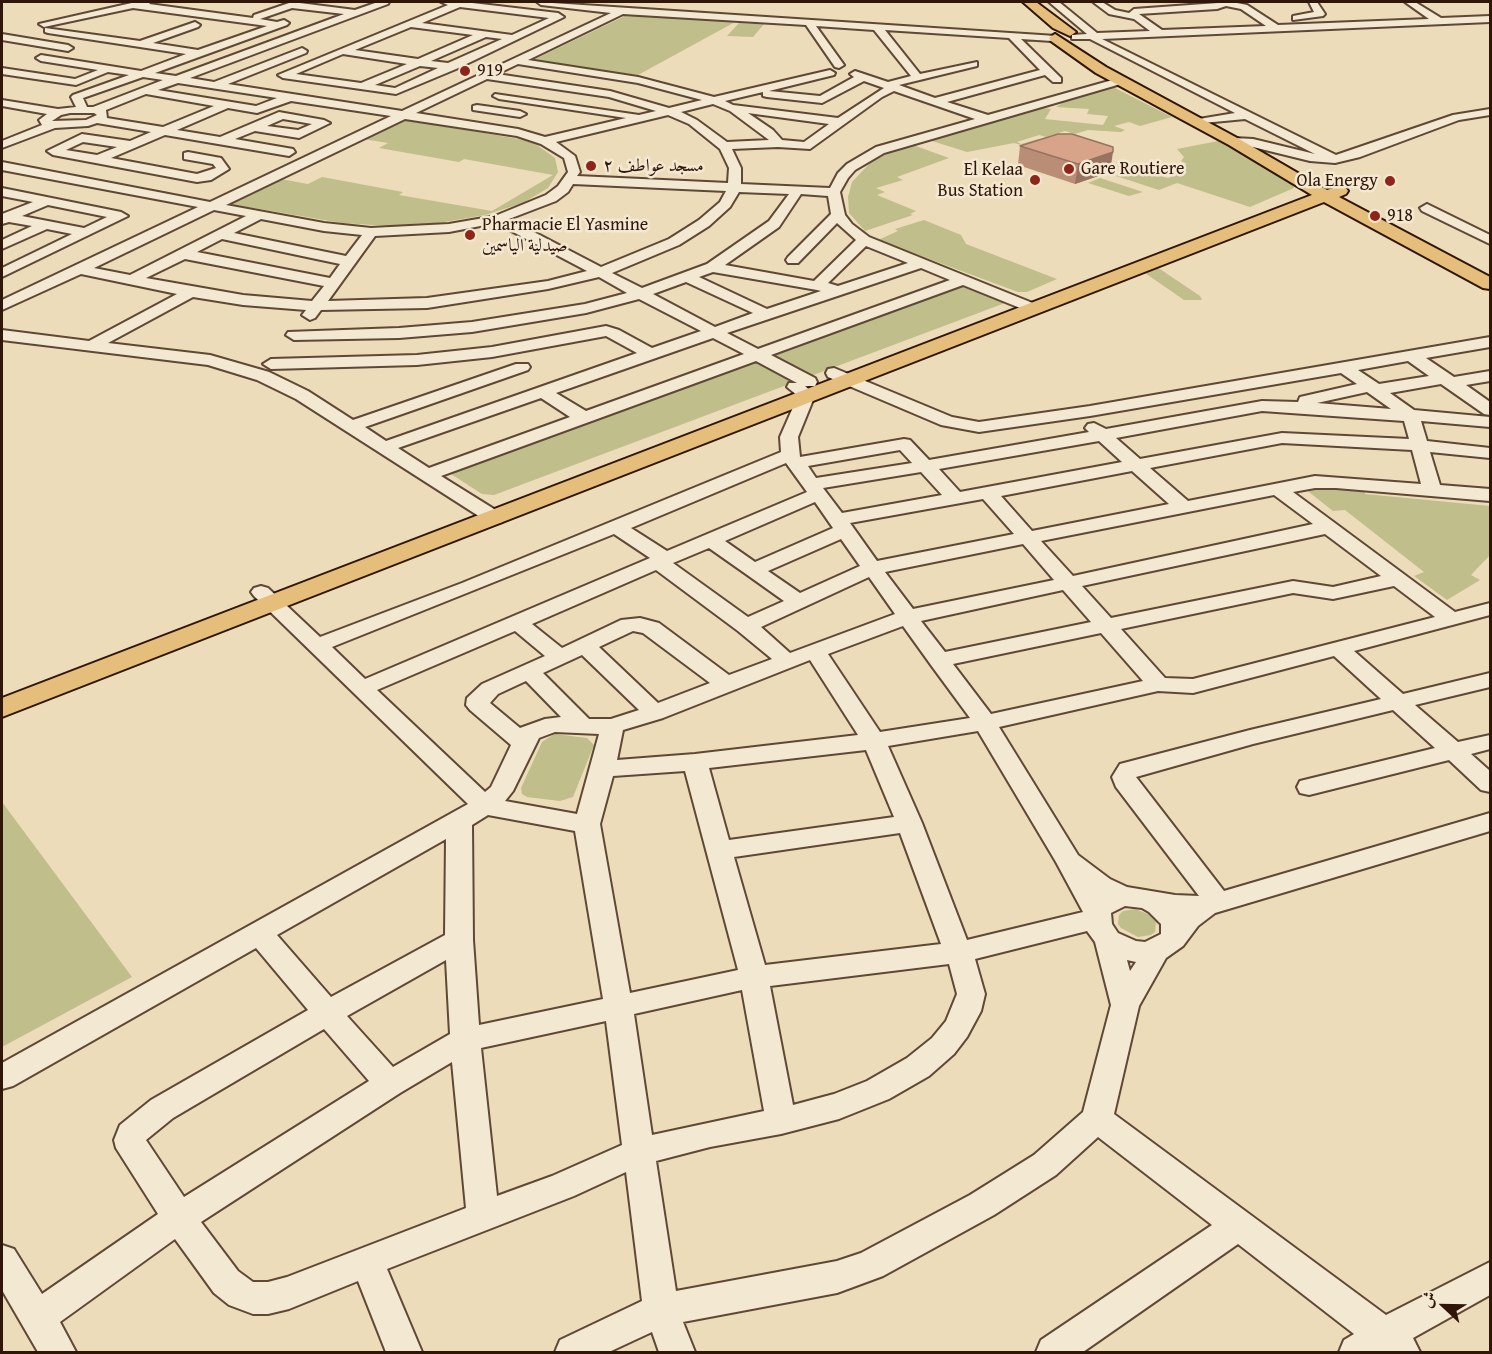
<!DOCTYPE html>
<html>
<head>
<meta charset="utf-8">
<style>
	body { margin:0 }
	#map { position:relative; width:1492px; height:1354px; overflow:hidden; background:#eddcb9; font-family:"Gentium Book Plus",Amiri,serif }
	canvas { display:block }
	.frame { position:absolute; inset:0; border:3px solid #301609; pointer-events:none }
	.north { position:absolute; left:1414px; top:1276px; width:60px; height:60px; -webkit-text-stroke:4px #f3e8d2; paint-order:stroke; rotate:292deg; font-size:16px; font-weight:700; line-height:24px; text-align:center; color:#301609 }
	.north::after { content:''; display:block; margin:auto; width:21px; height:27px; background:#301609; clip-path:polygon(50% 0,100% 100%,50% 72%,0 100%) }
</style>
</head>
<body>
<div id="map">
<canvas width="1492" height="1354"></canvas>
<div class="frame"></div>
<div class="north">ش</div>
</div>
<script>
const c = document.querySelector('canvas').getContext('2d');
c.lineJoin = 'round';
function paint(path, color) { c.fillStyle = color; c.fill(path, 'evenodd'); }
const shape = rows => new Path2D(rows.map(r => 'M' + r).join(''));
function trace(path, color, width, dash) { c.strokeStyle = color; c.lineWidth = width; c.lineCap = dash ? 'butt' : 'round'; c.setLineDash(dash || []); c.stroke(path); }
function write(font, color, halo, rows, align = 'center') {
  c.font = font + ' "Gentium Book Plus",Amiri,serif'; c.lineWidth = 5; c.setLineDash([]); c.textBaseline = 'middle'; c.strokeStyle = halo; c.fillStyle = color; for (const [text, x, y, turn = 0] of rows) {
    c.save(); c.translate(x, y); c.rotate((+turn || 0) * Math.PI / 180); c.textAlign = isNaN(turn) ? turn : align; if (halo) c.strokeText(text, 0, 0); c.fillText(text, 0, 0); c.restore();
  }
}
paint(shape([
	[627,15,737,21,638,75,533,60],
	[739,23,764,24,753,37,727,36],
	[1113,87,1172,117,1140,126,1129,122,1114,126,1125,130,1121,132,1088,130,1075,134,1065,131,1046,137,1039,135,1017,142,1021,144,1038,139,1057,145,1039,150,1014,143,967,152,929,140,1044,108,1051,109,1045,119,1103,125,1108,116,1087,114,1089,109,1056,107,1062,103,1060,102],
	[405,119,524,140,537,145,555,158,558,172,548,188,523,203,485,215,439,223,389,226,342,223,230,204,281,179,308,184,322,177,403,192,399,195,492,211,553,175,464,159,459,162,379,148,388,143,363,139],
	[1218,141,1291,182,1294,188,1250,207,1177,183,1159,190,1116,176,1134,169,1168,178,1178,174,1168,171,1187,164,1181,161,1184,157,1177,149],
	[913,145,949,158,897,177,903,180,876,188,885,192,877,195,916,211,910,214,913,215,865,231,849,213,848,197,852,182,871,162,889,153],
	[1100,178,1143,192,1129,196,1088,183],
	[924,220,961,235,966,244,1057,279,1027,292,1018,292,878,240,898,231,895,229],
	[1153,267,1160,269,1200,296,1202,300,1184,300,1142,271],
	[965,286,1005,303,494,495,482,494,451,474,455,469],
	[1304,488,1365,488,1365,494,1490,506,1490,555,1471,575,1480,580,1447,600,1414,576,1424,572,1345,510,1333,511],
	[554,734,587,738,594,745,573,797,560,801,527,797,522,794,521,788,542,742],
	[2,802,132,977,2,1047],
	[1135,909,1148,914,1156,922,1155,932,1151,935,1138,937,1121,928,1118,924,1119,915,1123,911]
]), '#c0be8a');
const minor = shape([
	[136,2,151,2,149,4,253,18,254,15,292,2,355,10,378,2,389,2,388,4,190,78,214,82,302,48,307,51,306,53,228,84,402,111,611,13,541,5,537,2,1056,36,1056,40,1052,41,1021,39,1061,78,1061,82,1053,82,1045,75,947,102,988,115,1116,79,1124,79,1124,83,884,153,855,170,848,178,840,192,845,215,852,224,869,237,1040,306,1043,309,1040,312,1030,312,963,285,771,355,815,378,817,382,815,386,805,386,815,395,798,437,800,457,904,439,910,440,929,460,1089,432,1085,428,1088,424,1094,423,1106,429,1262,401,1298,402,1300,397,1357,384,1341,373,1090,416,979,432,941,425,828,377,826,373,828,369,834,368,952,417,979,422,1090,406,1490,337,1490,347,1426,358,1454,377,1490,371,1490,381,1466,385,1490,402,1490,415,1484,414,1441,384,1390,393,1414,410,1490,417,1490,427,1421,421,1427,441,1490,448,1490,458,1430,452,1440,485,1490,489,1490,501,1336,488,1315,488,1293,492,1455,612,1490,603,1490,615,1354,651,1403,694,1490,673,1490,687,1415,705,1458,742,1490,735,1490,749,1471,754,1490,771,1490,792,1481,790,1449,760,1309,795,1300,793,1297,787,1300,781,1435,748,1393,710,1253,744,1136,777,1224,891,1490,813,1490,831,1215,913,1198,926,1183,946,1166,958,1139,1006,1114,1114,1386,1315,1490,1262,1490,1295,1413,1338,1420,1352,1339,1352,1344,1340,1354,1334,1238,1244,1083,1352,1036,1352,1041,1340,1212,1225,1098,1137,1056,1175,994,1215,883,1276,837,1293,683,1322,695,1352,659,1352,652,1332,609,1352,555,1352,560,1340,642,1301,626,1172,574,1196,387,1269,422,1352,386,1352,358,1281,289,1309,268,1314,253,1314,229,1305,214,1293,175,1239,60,1322,76,1352,38,1352,2,1290,2,1245,14,1249,42,1294,158,1214,116,1148,114,1140,120,1125,151,1100,308,1010,256,948,13,1086,2,1089,2,1063,468,804,254,596,251,592,254,588,261,586,268,588,320,637,462,583,781,452,780,437,798,396,787,387,789,383,797,383,756,361,441,476,502,514,505,518,502,522,495,524,488,522,296,399,257,380,208,365,2,340,2,330,89,341,177,294,81,274,2,310,2,300,198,207,2,170,2,162,210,202,391,116,291,101,257,113,228,108,177,130,220,137,279,112,324,120,330,123,299,138,255,131,235,139,293,149,295,152,289,156,165,135,111,158,197,174,216,168,213,164,184,159,184,153,188,152,221,158,229,169,211,180,197,182,53,155,47,151,82,134,130,141,151,132,97,123,88,126,55,128,2,148,2,141,42,125,39,120,47,114,2,106,2,100,58,109,76,107,71,97,73,95,129,75,108,72,76,85,2,74,2,68,75,79,98,70,41,61,36,58,41,55,141,71,186,54,48,33,45,32,45,28,140,41,195,22,200,25,198,27,153,43,198,50,267,26,133,8,44,27,39,24,136,2],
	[292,8,344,14,176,76,155,73,287,25,289,23,284,20,277,22,260,19,292,8],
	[623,14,806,25,835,67,839,68,844,65,816,26,874,30,911,76,888,82,855,71,850,74,854,77,820,96,769,91,834,75,835,73,830,70,714,97,638,77,528,60,623,14],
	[885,30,1009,38,1040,70,935,98,899,85,977,66,977,62,920,74,885,30],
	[518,64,638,83,702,100,669,108,610,91,497,74,518,64],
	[143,77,163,80,93,107,87,107,83,98,143,77],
	[487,79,609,97,656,111,639,115,495,94,493,96,499,99,626,118,545,137,518,129,416,113,487,79],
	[864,81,884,88,838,118,733,105,725,101,763,92,763,96,767,97,822,103,864,81],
	[178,83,277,98,256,106,158,90,178,83],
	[894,91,975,119,876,147,847,164,838,173,830,188,741,184,741,168,732,149,778,147,810,149,882,97,894,91],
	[146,94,214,106,163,127,107,118,106,110,146,94],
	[713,104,730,111,769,140,727,142,697,120,681,112,713,104],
	[70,113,94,113,97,115,86,120,52,121,61,115,70,113],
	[748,113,829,124,804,142,782,140,773,130,748,113],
	[668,115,689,124,720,149,729,168,728,183,577,176,580,172,575,156,556,142,668,115],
	[283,119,312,124,298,130,267,126,283,119],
	[405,119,517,136,541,144,564,158,568,172,558,186,546,195,495,216,449,224,371,228,324,223,226,205,405,119],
	[83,142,117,147,97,155,66,150,83,142],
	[573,184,726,191,720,202,699,220,669,239,601,267,509,219,556,201,568,192,573,184],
	[739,192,789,194,769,221,707,264,642,288,612,273,679,245,709,226,730,207,739,192],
	[801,194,828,196,831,214,788,257,786,260,788,263,798,263,837,223,856,240,814,281,725,265,779,227,801,194],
	[214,210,246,216,130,275,94,268,214,210],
	[261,219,324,231,362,235,346,256,234,233,261,219],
	[496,223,587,271,548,281,427,298,328,301,375,236,449,232,496,223],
	[222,239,340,264,330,278,197,252,222,239],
	[866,246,908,263,838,286,828,283,866,246],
	[185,259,324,286,312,301,243,295,146,278,185,259],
	[921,268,950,280,758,349,727,333,921,268],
	[713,272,817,290,821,291,767,309,699,277,713,272],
	[599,277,627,293,585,304,472,322,399,328,288,332,286,335,294,340,399,338,472,332,586,313,639,299,701,331,652,348,619,330,606,326,492,347,417,355,271,359,263,364,271,369,417,365,492,357,606,336,637,353,386,441,365,427,528,370,530,367,528,364,516,364,353,420,308,391,269,372,210,355,108,343,193,297,243,305,306,310,302,315,310,320,315,318,321,310,427,308,548,289,599,277],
	[686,282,753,313,715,327,653,294,686,282],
	[713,338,744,354,586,411,556,393,713,338],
	[1408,361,1429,376,1379,384,1358,370,1408,361],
	[1367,392,1391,409,1317,403,1367,392],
	[541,398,570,417,429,468,398,448,541,398],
	[1262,411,1404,421,1409,439,1282,433,1140,459,1116,438,1262,411],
	[1099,441,1122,462,960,492,939,469,1099,441],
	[1282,443,1412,450,1421,484,1315,476,1188,501,1150,468,1282,443],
	[900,450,912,463,816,478,808,466,900,450],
	[786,463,807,492,667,551,631,528,786,463],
	[1132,471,1169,504,1032,531,1001,496,1132,471],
	[921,472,942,495,842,513,823,488,921,472],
	[1274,495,1313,524,1073,576,1041,541,1274,495],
	[983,499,1014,534,877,561,850,523,983,499],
	[815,502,833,528,755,562,725,541,815,502],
	[614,534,650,558,365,679,332,647,614,534],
	[1325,534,1381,576,1333,587,1293,581,1111,618,1082,586,1325,534],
	[841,539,860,566,800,593,768,571,841,539],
	[1023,544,1054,580,913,609,885,572,1023,544],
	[709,548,746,574,784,601,748,617,673,563,709,548],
	[656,570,738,631,772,659,729,675,659,623,640,618,621,620,562,648,532,624,656,570],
	[869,577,895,614,790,653,761,627,869,577],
	[1394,586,1435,617,1193,679,1165,678,1121,629,1293,593,1333,599,1394,586],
	[1063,590,1091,622,945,652,921,621,1063,590],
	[903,626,931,665,970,718,880,732,828,654,903,626],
	[515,631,545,656,482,684,467,698,466,705,470,710,511,745,491,787,485,792,377,690,515,631],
	[633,631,643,633,710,683,658,703,599,647,633,631],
	[1101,633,1143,681,991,714,953,664,1101,633],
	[582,655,639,710,611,719,589,719,543,673,582,655],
	[1334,656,1381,699,1250,730,1120,764,1112,777,1116,787,1199,896,1175,895,1127,887,1110,879,1078,855,999,727,1158,691,1193,693,1334,656],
	[810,660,858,735,695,754,617,760,623,730,663,718,810,660],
	[526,681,561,717,545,719,520,728,490,703,498,694,526,681],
	[978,731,1056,862,1083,912,967,940,922,823,888,746,978,731],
	[555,732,599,734,577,814,505,801,513,791,539,738,555,732],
	[866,750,894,817,729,840,709,768,866,750],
	[685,771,738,970,630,993,600,824,613,776,685,771],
	[488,815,575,831,603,999,479,1025,473,940,472,825,488,815],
	[900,833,941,944,765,965,734,857,900,833],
	[446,839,445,935,331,997,277,935,446,839],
	[1125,906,1142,908,1149,912,1161,924,1161,934,1145,942,1136,941,1118,933,1112,924,1111,913,1125,906],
	[1087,931,1095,942,1111,1005,1083,1112,1034,1155,970,1195,861,1253,837,1261,676,1291,656,1161,710,1147,781,1134,839,1119,889,1099,929,1076,954,1054,967,1037,981,1011,985,994,975,959,1087,931],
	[446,960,450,1034,393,1067,347,1016,446,960],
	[1127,960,1136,962,1130,971,1127,960],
	[949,964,957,994,946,1021,932,1038,907,1058,867,1081,834,1094,793,1105,770,986,949,964],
	[742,990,764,1111,652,1135,634,1014,742,990],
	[606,1021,622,1145,552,1176,497,1196,481,1048,606,1021],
	[324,1029,369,1081,184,1197,146,1140,173,1118,324,1029],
	[452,1062,466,1208,287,1277,268,1282,253,1282,238,1271,201,1222,400,1093,452,1062],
	[441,2,464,2,558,13,564,17,456,69,396,94,283,78,278,75,448,5,441,2],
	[460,7,549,18,512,35,422,23,460,7],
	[411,27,473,35,418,59,355,50,411,27],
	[486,37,502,39,448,63,431,61,486,37],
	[343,54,407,64,361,83,296,74,343,54],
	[420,66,438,68,395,88,375,85,420,66],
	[1049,2,1059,2,1097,33,1150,31,1134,19,1109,14,1093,2,1102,2,1115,10,1129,13,1134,9,1232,2,1247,5,1278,25,1429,19,1405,2,1415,2,1441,18,1490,16,1490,22,1102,39,1336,155,1453,115,1490,109,1490,115,1459,120,1360,157,1335,163,1310,161,1253,147,1230,145,1230,139,1234,138,1253,139,1315,154,1245,119,1193,124,1193,120,1235,113,1090,39,1072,39,1072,35,1087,34,1049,2],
	[1226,6,1241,9,1266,26,1162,30,1139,14,1217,9,1226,6],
	[1309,2,1317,2,1325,14,1323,16,1293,20,1293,16,1314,12,1309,2],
	[2,34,68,45,73,48,68,51,2,40,2,34],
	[477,105,520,111,526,114,520,117,473,110,473,106,477,105],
	[2,188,121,212,128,216,2,277,2,268,72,234,47,229,2,249,2,240,32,226,9,222,2,224,2,214,33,202,2,196,2,188],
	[48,205,107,217,84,228,22,216,48,205],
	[1427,204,1490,235,1490,244,1422,211,1420,208,1427,204]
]);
const major = shape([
	[1023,2,1036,2,1076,32,1070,36,1053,28,1023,2],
	[1055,34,1106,67,1239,139,1327,190,1340,186,1346,188,1348,191,1346,194,1339,197,1490,277,1490,289,1483,288,1324,202,2,717,2,698,1312,195,1229,145,1096,73,1051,41,1049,38,1055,34]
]);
trace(minor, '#5f4835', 4);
trace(major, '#301609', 4);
paint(minor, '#f3e8d2');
paint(major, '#e6be7c');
paint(shape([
	[1020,146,1110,172,1075,184,1018,165]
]), '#ba8d76');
paint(shape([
	[1113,152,1110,172,1075,184,1078,164]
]), '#977360');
const building = shape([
	[1058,134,1072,134,1113,147,1113,152,1078,164,1020,146,1058,134]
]);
paint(building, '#d8a489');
trace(building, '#977360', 1.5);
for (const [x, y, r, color] of [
	[465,71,6,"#8f2418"],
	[591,166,6,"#8f2418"],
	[1069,169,6,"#8f2418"],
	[1035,180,6,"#8f2418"],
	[1390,181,6,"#8f2418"],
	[1375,216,6,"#8f2418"],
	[470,235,6,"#8f2418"]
]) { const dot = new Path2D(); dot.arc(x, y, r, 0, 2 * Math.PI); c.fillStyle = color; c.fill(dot); trace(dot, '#f3e8d2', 2); }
write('18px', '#301609', '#f3e8d2', [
	["919",477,71],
	["مسجد عواطف ٢",603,166],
	["Gare Routiere",1081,169],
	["El Kelaa",1023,170,"right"],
	["Bus Station",1023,191,"right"],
	["Ola Energy",1378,181,"right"],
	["918",1387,216],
	["Pharmacie El Yasmine",482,225],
	["صيدلية الياسمين",482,246]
], 'left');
</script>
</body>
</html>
